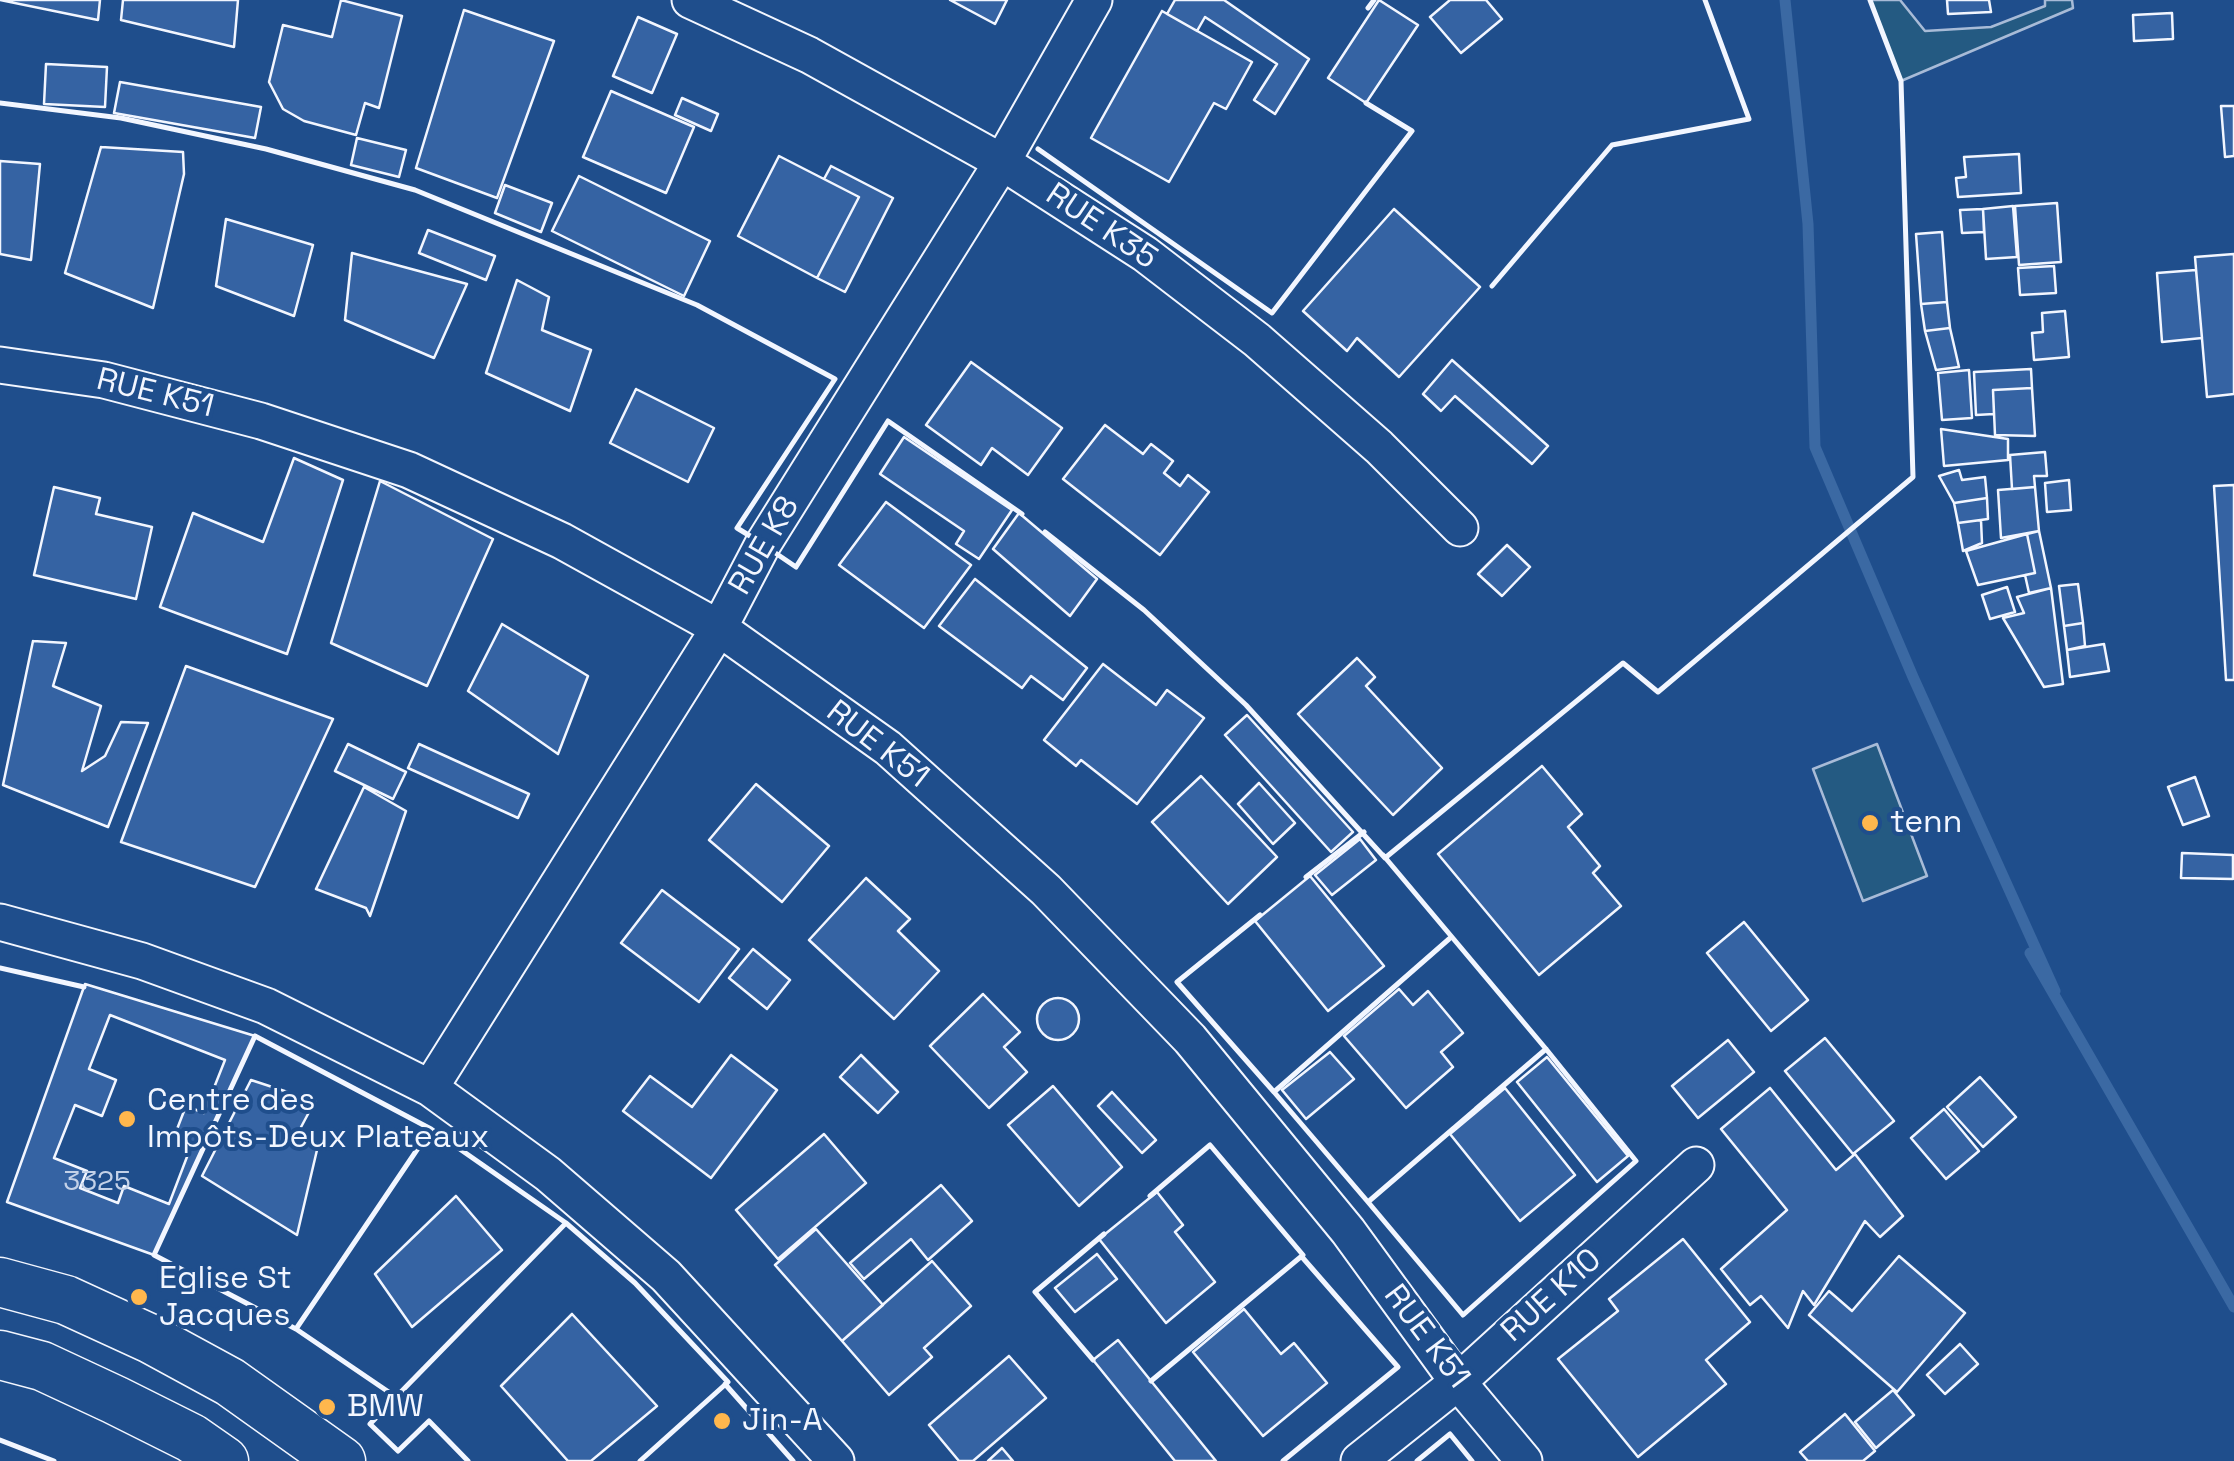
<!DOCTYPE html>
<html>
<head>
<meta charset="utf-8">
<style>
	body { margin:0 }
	canvas { display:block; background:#1f4e8c }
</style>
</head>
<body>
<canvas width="2234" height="1461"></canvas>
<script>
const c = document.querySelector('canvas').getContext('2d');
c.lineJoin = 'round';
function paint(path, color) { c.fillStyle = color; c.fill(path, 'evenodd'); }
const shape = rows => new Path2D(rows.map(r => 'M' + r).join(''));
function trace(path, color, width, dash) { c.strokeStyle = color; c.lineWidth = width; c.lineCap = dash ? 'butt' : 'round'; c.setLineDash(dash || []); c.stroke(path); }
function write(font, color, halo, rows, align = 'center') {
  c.font = font + ' "Space Grotesk",sans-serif'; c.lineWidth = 8; c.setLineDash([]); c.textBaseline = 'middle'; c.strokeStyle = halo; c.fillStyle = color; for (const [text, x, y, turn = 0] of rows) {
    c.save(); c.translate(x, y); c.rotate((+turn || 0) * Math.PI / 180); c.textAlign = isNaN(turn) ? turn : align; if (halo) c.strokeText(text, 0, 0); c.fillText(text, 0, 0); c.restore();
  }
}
const green = shape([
	[1870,0,1900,0,1925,31,1991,27,2045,6,2045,0,2072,0,2073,8,1901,81,1870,0],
	[1877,744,1927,876,1863,901,1813,769,1877,744]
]);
paint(green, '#245a82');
trace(green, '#a8bbd7', 2.5);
trace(shape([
	[1785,0,1808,224,1815,447,1913,677,2055,991,2030,953,2234,1307]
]), '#3b69a3', 11);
const building = shape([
	[0,0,100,0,98,20,0,0],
	[123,0,238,0,234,47,121,20,123,0],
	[341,0,402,16,379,108,365,103,356,135,304,121,283,109,269,82,283,25,332,37,341,0],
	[950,0,1007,0,995,24,950,0],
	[1175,0,1224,0,1309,59,1275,114,1254,100,1277,64,1205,17,1197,31,1167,14,1175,0],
	[1379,0,1418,25,1366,103,1328,78,1379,0],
	[1450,0,1486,0,1502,19,1461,53,1430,17,1450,0],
	[1947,0,1989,0,1991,12,1948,14,1947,0],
	[464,10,554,41,497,198,416,168,464,10],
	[1162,11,1252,62,1226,109,1214,103,1169,182,1091,138,1162,11],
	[2172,13,2173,39,2134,41,2133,15,2172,13],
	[638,17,677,34,652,93,613,76,638,17],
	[46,64,107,67,105,107,44,104,46,64],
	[120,82,261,107,255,138,114,113,120,82],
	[611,91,694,127,666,193,583,157,611,91],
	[682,98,718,114,711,131,675,115,682,98],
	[2221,106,2234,106,2234,156,2225,157,2221,106],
	[357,138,406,150,399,177,351,165,357,138],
	[101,147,183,152,184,174,153,308,65,273,101,147],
	[2019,154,2021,193,1958,197,1956,178,1966,177,1964,157,2019,154],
	[779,156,859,197,817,278,738,236,779,156],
	[0,161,40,164,31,260,0,254,0,161],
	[831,166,893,198,845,292,817,278,859,197,824,179,831,166],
	[579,176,710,241,684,296,552,231,579,176],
	[505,185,552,203,541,232,495,213,505,185],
	[2057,203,2061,262,2019,265,2015,206,2057,203],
	[2013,206,2017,257,1986,259,1983,209,2013,206],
	[1394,209,1480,287,1399,377,1357,338,1347,351,1303,311,1394,209],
	[1983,209,1984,232,1962,233,1960,210,1983,209],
	[226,219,313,245,294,316,216,286,226,219],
	[428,230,495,256,486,280,419,253,428,230],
	[1942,232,1947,302,1921,304,1916,234,1942,232],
	[352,253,467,284,434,358,345,320,352,253],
	[2234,254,2234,394,2207,397,2195,257,2234,254],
	[2054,266,2056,293,2020,295,2018,268,2054,266],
	[2196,270,2202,338,2162,342,2157,273,2196,270],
	[517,280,549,297,542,330,591,350,570,411,486,373,517,280],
	[1947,302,1950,328,1925,331,1921,304,1947,302],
	[2065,311,2069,357,2034,360,2032,333,2043,332,2042,313,2065,311],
	[1950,328,1959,367,1936,370,1925,331,1950,328],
	[1452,360,1548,446,1532,464,1455,396,1441,411,1423,394,1452,360],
	[971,362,1062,428,1028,475,992,448,981,465,926,425,971,362],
	[2031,369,2032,388,1993,390,1994,414,1976,415,1974,372,2031,369],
	[1969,370,1972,418,1942,420,1938,373,1969,370],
	[2032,388,2035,436,1995,435,1993,390,2032,388],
	[636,389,714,428,688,482,610,443,636,389],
	[1105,425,1143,454,1151,444,1173,461,1164,473,1180,486,1188,475,1209,492,1160,555,1063,479,1105,425],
	[1941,429,2008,439,2008,460,1944,466,1941,429],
	[904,437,1012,510,979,559,956,544,964,531,880,474,904,437],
	[2045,452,2047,476,2034,476,2035,487,2012,489,2010,455,2045,452],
	[294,458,343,480,287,654,160,607,193,513,263,542,294,458],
	[1959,470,1962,480,1985,477,1987,498,1954,503,1939,476,1959,470],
	[2069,480,2071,510,2047,512,2045,483,2069,480],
	[380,481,493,539,427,686,331,643,380,481],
	[2234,485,2234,680,2226,680,2214,486,2234,485],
	[54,487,100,498,96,514,152,527,136,599,34,575,54,487],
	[2035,487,2039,531,2001,538,1998,490,2035,487],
	[1987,498,1988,519,1958,523,1954,503,1987,498],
	[886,502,971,565,924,628,839,565,886,502],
	[1019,513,1097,579,1070,616,993,549,1019,513],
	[1981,520,1982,543,1963,551,1958,523,1981,520],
	[2039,531,2051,588,2029,593,2025,575,2035,573,2027,534,2039,531],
	[2027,534,2035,573,1978,585,1966,551,2027,534],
	[1507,545,1530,567,1502,596,1478,574,1507,545],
	[975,579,1087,668,1063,700,1031,676,1022,688,939,626,975,579],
	[2078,584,2083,623,2064,626,2059,586,2078,584],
	[2007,587,2015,612,1990,619,1982,595,2007,587],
	[2051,588,2063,684,2044,687,2003,618,2024,613,2017,597,2051,588],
	[2083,623,2085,646,2067,650,2064,626,2083,623],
	[502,624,588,676,558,754,468,691,502,624],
	[33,641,66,643,53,686,101,706,82,771,105,756,121,722,148,723,108,827,3,785,33,641],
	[2104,644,2109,671,2070,677,2067,650,2104,644],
	[1357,658,1375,677,1366,686,1442,768,1393,815,1298,714,1357,658],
	[1103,664,1156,705,1167,690,1204,718,1137,804,1081,760,1076,766,1044,740,1103,664],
	[186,666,333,719,255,887,121,842,186,666],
	[1247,715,1353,832,1331,852,1225,735,1247,715],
	[348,744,406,772,393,799,335,771,348,744],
	[419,744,529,794,518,818,408,768,419,744],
	[1542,766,1582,814,1568,827,1600,866,1593,873,1621,906,1539,975,1438,854,1542,766],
	[1201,776,1277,857,1228,904,1152,822,1201,776],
	[2195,777,2209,816,2183,825,2168,787,2195,777],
	[1259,783,1295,823,1273,844,1238,804,1259,783],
	[756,784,829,846,782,902,709,840,756,784],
	[364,787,406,811,370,916,366,908,316,889,364,787],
	[1360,839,1376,860,1332,895,1315,875,1360,839],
	[2182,853,2233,855,2233,879,2181,878,2182,853],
	[1310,876,1384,966,1328,1011,1255,921,1310,876],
	[866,878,910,919,898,931,939,971,894,1019,809,940,866,878],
	[662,890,739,949,699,1002,621,943,662,890],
	[1744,922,1808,1000,1771,1031,1707,953,1744,922],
	[753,949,790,980,767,1009,729,978,753,949],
	[85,984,255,1036,154,1255,7,1202,85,984],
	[1399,989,1413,1005,1428,991,1463,1033,1441,1052,1453,1067,1406,1108,1344,1036,1399,989],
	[983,994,1020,1032,1004,1047,1027,1072,989,1108,930,1046,983,994],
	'1037 1019a21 21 0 1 1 42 0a21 21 0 1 1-42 0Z',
	[110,1015,225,1060,204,1113,186,1106,172,1142,190,1149,169,1204,124,1186,118,1203,80,1188,87,1171,54,1158,75,1105,102,1116,116,1080,89,1069,110,1015],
	[1825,1038,1894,1121,1853,1154,1785,1071,1825,1038],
	[1728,1040,1754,1072,1698,1118,1672,1086,1728,1040],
	[1330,1052,1354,1079,1306,1119,1282,1090,1330,1052],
	[731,1055,777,1090,711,1178,623,1111,650,1076,692,1107,731,1055],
	[861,1055,898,1092,878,1113,840,1077,861,1055],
	[1547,1057,1628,1156,1597,1182,1517,1082,1547,1057],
	[1980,1077,2016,1117,1983,1147,1947,1107,1980,1077],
	[251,1080,315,1101,300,1129,317,1150,297,1235,202,1176,251,1080],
	[1053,1086,1122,1167,1079,1206,1008,1125,1053,1086],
	[1505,1088,1575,1175,1520,1221,1450,1134,1505,1088],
	[1770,1088,1836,1170,1855,1154,1903,1216,1880,1237,1865,1221,1814,1305,1803,1291,1788,1328,1761,1296,1750,1305,1721,1269,1787,1210,1721,1129,1770,1088],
	[1112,1092,1156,1140,1142,1153,1098,1106,1112,1092],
	[1944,1109,1979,1151,1946,1179,1911,1138,1944,1109],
	[824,1134,866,1183,778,1259,736,1210,824,1134],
	[941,1185,972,1221,928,1260,911,1239,864,1279,850,1263,941,1185],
	[1157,1192,1183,1225,1175,1232,1215,1282,1166,1323,1099,1239,1157,1192],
	[456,1196,502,1250,412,1327,375,1274,456,1196],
	[816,1229,883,1305,842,1341,775,1265,816,1229],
	[1683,1239,1750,1322,1706,1360,1726,1384,1638,1457,1558,1359,1618,1311,1609,1299,1683,1239],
	[1097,1254,1117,1279,1075,1312,1055,1288,1097,1254],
	[1899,1256,1965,1313,1897,1392,1809,1315,1829,1291,1852,1311,1899,1256],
	[932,1261,971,1306,924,1348,932,1357,889,1395,842,1341,932,1261],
	[1244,1309,1281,1354,1294,1343,1327,1383,1263,1436,1193,1352,1244,1309],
	[572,1314,657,1406,591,1461,568,1461,501,1386,572,1314],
	[1118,1340,1151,1381,1216,1461,1175,1461,1093,1360,1118,1340],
	[1960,1344,1978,1364,1945,1394,1927,1375,1960,1344],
	[1009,1356,1046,1398,973,1461,959,1461,929,1425,1009,1356],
	[1893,1390,1914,1415,1876,1448,1855,1422,1893,1390],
	[1845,1414,1875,1451,1863,1461,1808,1461,1800,1452,1845,1414],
	[1002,1448,1013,1461,988,1461,1002,1448]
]);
paint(building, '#3563a3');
trace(building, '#f2f6ff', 2.5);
const street = shape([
	[690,0,809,55,1002,162,1145,254,1257,340,1379,447,1460,528],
	[0,365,104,380,261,421,409,470,562,541,719,628,888,748,1046,890,1190,1039,1348,1231,1458,1382,1524,1461],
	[0,922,142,961,266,1006,430,1088,548,1174,666,1276,836,1461],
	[430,1088,719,628,763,544,1002,162,1094,0],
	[1359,1461,1458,1382,1696,1165]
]);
const secondary = shape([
	[0,1282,66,1300,151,1339,230,1382,341,1461],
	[0,1355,42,1366,115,1400,191,1438,224,1461]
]);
trace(street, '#f2f6ff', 39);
trace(secondary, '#f2f6ff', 51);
trace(street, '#1f4e8c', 35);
trace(secondary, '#1f4e8c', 48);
trace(shape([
	[1368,8,1374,0],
	[0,103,121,118,266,149,415,190,697,305,835,379,737,528,755,539],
	[1038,149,1272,313,1412,131,1366,103],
	[1492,286,1612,145,1749,119,1705,0],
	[1045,532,1144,610,1246,705,1385,858,1623,663,1658,692,1913,477,1901,81,1870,0],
	[771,550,796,567,888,421,1022,514],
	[1383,855,1546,1049,1476,1109],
	[1306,877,1364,832],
	[1260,915,1177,982,1274,1092,1449,939],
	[1449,939,1274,1092,1368,1202,1454,1128],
	[0,968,84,987],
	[255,1036,431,1129,296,1329,154,1255,255,1036],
	[1546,1049,1636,1161,1463,1315,1368,1202,1546,1049],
	[431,1129,566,1223,396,1397,296,1329,431,1129],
	[1150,1196,1210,1145,1303,1255,1151,1381],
	[566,1223,635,1283,728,1382,640,1461],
	[1093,1360,1035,1292,1104,1234],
	[725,1384,793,1461],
	[398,1395,370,1424,398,1451,429,1421,468,1461],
	[0,1440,54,1461],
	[1283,1461,1398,1367,1302,1257],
	[1417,1461,1450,1434,1472,1461]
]), '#f2f6ff', 5);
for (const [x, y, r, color] of [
	[1870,823,10,"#ffb74d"],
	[127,1119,10,"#ffb74d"],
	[139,1297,10,"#ffb74d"],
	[327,1407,10,"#ffb74d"],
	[722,1421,10,"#ffb74d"]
]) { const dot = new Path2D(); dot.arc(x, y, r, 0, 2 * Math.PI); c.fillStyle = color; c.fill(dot); trace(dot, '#1f4e8c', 4); }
write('28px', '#c3d1e8', null, [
	["3325",97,1182]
]);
write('32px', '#f2f6ff', '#1f4e8c', [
	["RUE K35",1101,227,34],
	["RUE K51",155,394,14],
	["RUE K8",765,546,-60],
	["RUE K51",877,745,38],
	["RUE K10",1552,1296,-42],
	["RUE K51",1426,1337,53]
]);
write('32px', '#f2f6ff', '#1f4e8c', [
	["tenn",1890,823],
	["Centre des",147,1101],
	["Impôts-Deux Plateaux",147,1138],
	["Eglise St",159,1279],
	["Jacques",159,1316],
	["BMW",347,1407],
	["Jin-A",742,1421]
], 'left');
</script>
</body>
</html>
